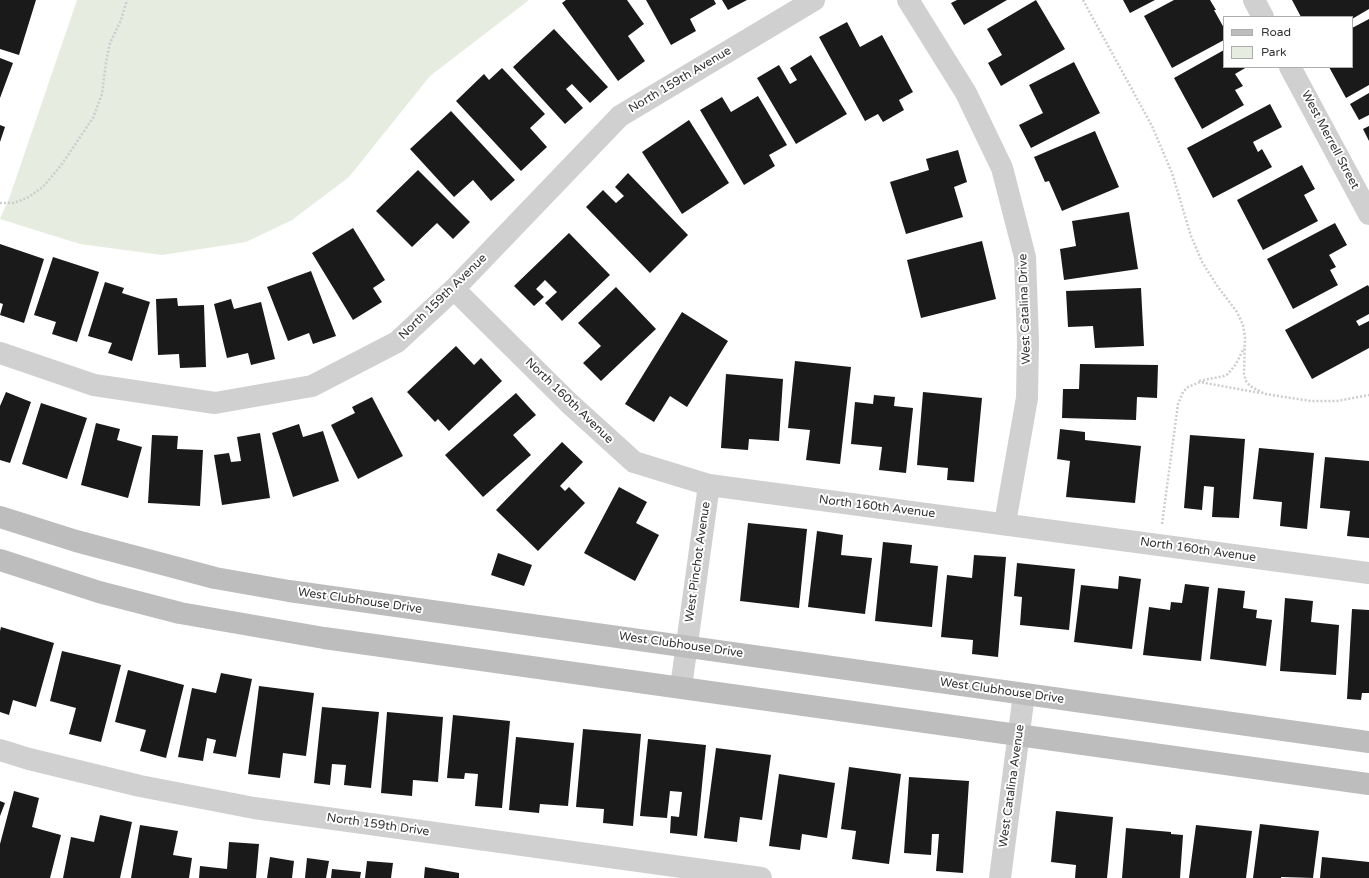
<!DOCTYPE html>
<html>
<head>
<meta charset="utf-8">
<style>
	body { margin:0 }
	#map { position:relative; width:1369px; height:878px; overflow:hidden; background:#fff; font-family:"Varela Round",sans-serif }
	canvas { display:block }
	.legend { position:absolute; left:1223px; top:16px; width:130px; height:52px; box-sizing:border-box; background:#fff; border:1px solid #adadad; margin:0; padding:5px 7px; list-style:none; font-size:12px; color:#333 }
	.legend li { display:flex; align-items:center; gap:8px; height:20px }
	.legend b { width:20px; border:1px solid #adadad }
</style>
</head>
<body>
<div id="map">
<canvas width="1369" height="878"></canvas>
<ul class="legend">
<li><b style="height:5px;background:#bdbdbd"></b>Road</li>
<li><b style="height:11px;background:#e6ecdf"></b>Park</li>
</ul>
</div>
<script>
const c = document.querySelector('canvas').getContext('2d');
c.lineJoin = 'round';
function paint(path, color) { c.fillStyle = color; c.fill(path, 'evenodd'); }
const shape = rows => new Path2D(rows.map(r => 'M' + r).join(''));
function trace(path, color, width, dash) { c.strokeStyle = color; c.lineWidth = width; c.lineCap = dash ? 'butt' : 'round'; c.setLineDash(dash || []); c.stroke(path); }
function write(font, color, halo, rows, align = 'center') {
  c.font = font + ' "Varela Round",sans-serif'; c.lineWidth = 4; c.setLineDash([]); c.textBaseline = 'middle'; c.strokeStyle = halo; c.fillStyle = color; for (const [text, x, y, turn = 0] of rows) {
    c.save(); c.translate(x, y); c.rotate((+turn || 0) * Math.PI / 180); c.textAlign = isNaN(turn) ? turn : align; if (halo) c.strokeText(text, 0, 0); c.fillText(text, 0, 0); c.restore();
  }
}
paint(shape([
	[77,0,529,0,430,76,349,177,292,220,246,242,162,255,80,244,0,219,10,196]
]), '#e6ecdf');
paint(shape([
	[0,0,36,0,19,55,0,49],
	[566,0,627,0,644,24,628,36,645,61,618,81,562,3],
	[646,0,714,0,716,4,690,19,696,31,671,45],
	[722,0,747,0,728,10],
	[957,0,1007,0,964,25,951,3],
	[1036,0,1065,49,1001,86,988,63,1002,55,987,29],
	[1123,0,1155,0,1130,13],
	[1174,0,1210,0,1216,10,1214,10,1224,28,1224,40,1172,68,1144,16],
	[1292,0,1369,0,1369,9,1352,19,1352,17,1301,17],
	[1369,19,1369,85,1346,98,1329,67,1352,67,1352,28],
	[847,22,860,47,882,35,913,92,899,100,904,110,883,122,878,114,865,121,819,37],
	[554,29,608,87,590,103,572,84,566,89,583,108,565,124,513,67],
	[1224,50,1224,67,1247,67,1235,74,1243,86,1235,90,1244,105,1202,129,1174,78],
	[811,55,847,114,796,144,757,78,779,65,790,84,797,80,790,68],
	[0,58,13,63,0,98],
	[1074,62,1100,113,1031,148,1019,125,1043,113,1029,85],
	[502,68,545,114,530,128,547,147,521,171,456,101,484,74,489,80],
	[1369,93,1369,115,1359,120,1350,104],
	[758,96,787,145,769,155,775,166,744,185,700,110,722,97,731,112],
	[1270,104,1282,127,1253,142,1258,152,1262,149,1272,167,1213,198,1187,148],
	[451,111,515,180,491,201,473,180,454,197,410,149],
	[689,120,729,183,682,214,642,152],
	[0,125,5,127,0,142],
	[1369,126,1369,141,1363,129],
	[1095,131,1119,187,1062,211,1049,181,1045,182,1034,157],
	[958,150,967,182,954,187,963,217,906,234,890,182,929,170,926,159],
	[1302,165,1315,189,1304,195,1318,221,1263,250,1237,200],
	[418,170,470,222,453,239,437,223,412,247,376,211],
	[628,173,688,235,650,273,586,207,603,190,616,203,624,196,615,187],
	[1129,212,1138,269,1064,280,1060,249,1076,246,1072,221],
	[1335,223,1347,245,1329,255,1336,267,1330,270,1338,285,1293,309,1267,259],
	[353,228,385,280,373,288,382,302,353,320,312,253],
	[569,233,610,275,562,321,545,303,557,292,545,280,536,289,544,297,534,306,514,286],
	[982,241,996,299,921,318,907,260],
	[0,244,44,259,24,323,0,315,3,304,0,303],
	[53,257,99,272,77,342,52,334,56,322,34,315],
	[311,271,336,336,313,344,309,333,288,341,267,287],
	[105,282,124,288,122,293,150,302,132,361,108,353,112,343,88,336],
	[1368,285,1369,287,1369,314,1356,321,1359,326,1369,321,1369,348,1312,379,1285,330],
	[616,287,656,329,601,381,583,363,601,346,578,323],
	[1141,288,1144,346,1095,348,1093,326,1068,327,1066,291],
	[177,298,178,306,204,305,206,367,180,368,179,354,158,355,156,299],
	[231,299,234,309,261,302,275,359,251,365,248,353,227,358,214,304],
	[682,312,728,341,687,407,670,396,654,422,625,404],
	[456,346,474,365,481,358,502,381,449,431,438,419,435,422,407,392],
	[795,361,851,367,840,464,806,460,810,430,788,428],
	[1080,364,1158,365,1157,398,1137,397,1136,420,1062,418,1063,389,1079,389],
	[726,374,783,379,779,441,749,439,748,450,721,448],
	[6,392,31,402,10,463,0,460,0,406],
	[923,392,982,398,974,482,947,480,948,468,917,465],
	[516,393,536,415,513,435,531,455,483,497,445,455],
	[874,395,895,397,894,406,913,408,906,473,879,470,882,447,851,444,855,402,873,404],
	[372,397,403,456,358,479,331,425,355,413,352,407],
	[41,403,87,418,67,479,22,464],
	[96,423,120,429,117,440,142,447,128,498,81,485],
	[299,424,303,437,323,431,339,481,293,497,272,433],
	[1060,429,1085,432,1085,440,1141,446,1135,503,1066,497,1070,461,1057,459],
	[260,433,270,498,222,505,214,455,229,453,231,462,241,461,237,437],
	[152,435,178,436,177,449,203,450,200,506,148,503],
	[1190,435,1245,439,1239,518,1212,517,1214,487,1204,486,1202,510,1184,508],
	[562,442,583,462,560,486,565,491,569,487,585,503,538,551,496,510],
	[1259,448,1314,453,1307,529,1280,526,1282,502,1253,499],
	[1325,457,1369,461,1369,538,1347,536,1350,511,1320,508],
	[619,487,647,502,636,523,659,535,635,581,584,553],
	[748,523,807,529,799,608,740,601],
	[817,531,843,535,841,555,872,558,865,614,808,607],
	[883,542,912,545,910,563,938,566,932,627,875,621],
	[498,553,532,565,524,586,491,575],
	[974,555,1006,557,998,657,972,654,973,640,941,637,947,575,972,578],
	[1017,563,1075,569,1069,630,1020,625,1022,597,1014,596],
	[1119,576,1141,579,1132,649,1074,642,1081,585,1118,589],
	[1185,584,1209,587,1201,661,1143,655,1149,607,1170,610,1171,602,1182,603],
	[1218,588,1245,591,1243,608,1257,610,1256,618,1272,620,1266,666,1210,659],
	[1285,598,1313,601,1311,622,1339,625,1336,675,1280,671],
	[1352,609,1369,610,1369,693,1362,693,1361,700,1347,699],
	[1,627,54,643,36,707,13,700,9,715,0,712,0,631],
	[62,651,121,665,101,742,69,734,76,708,50,701],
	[128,670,184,685,166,758,140,751,146,730,115,722],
	[221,673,252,679,236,757,213,753,216,740,207,738,203,761,178,757,192,688,216,693],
	[259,686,314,693,306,756,283,753,280,778,248,774],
	[322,707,379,712,371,788,344,785,346,765,332,764,330,785,314,783],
	[387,712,443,717,438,782,413,780,412,796,381,793],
	[453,715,510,721,502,808,475,806,478,774,465,773,464,779,447,778],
	[583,729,641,734,633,826,603,823,604,809,576,807],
	[516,737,574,743,568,806,540,804,539,813,509,810],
	[648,739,706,745,697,836,670,833,671,816,679,817,682,792,670,791,667,818,640,816],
	[716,748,771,755,762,820,740,817,737,842,704,838],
	[849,767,901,774,889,864,852,859,856,831,841,829],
	[779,774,835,783,827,838,802,834,800,850,769,846],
	[909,777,969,781,963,873,936,871,939,834,932,834,931,855,904,853],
	[14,791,39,798,32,827,61,835,50,878,0,878,0,844],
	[0,801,5,803,0,816],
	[1056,811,1113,817,1107,878,1075,878,1076,865,1051,862],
	[100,815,132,822,120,878,63,878,71,837,94,842],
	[1260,824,1319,831,1313,878,1281,877,1281,878,1253,878],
	[140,825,178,831,173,855,192,858,189,878,131,878],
	[1196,825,1252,831,1246,878,1189,878],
	[1126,828,1171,832,1171,834,1183,835,1180,878,1122,878],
	[229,842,259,844,256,878,199,878,200,866,227,869],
	[270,857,294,861,292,878,267,878],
	[1322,857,1369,862,1369,878,1320,878],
	[307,858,329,861,326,878,305,878],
	[367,861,393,863,391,878,365,878],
	[425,867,459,873,459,878,424,878],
	[332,869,361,872,360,878,331,878]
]), '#1a1a1a');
trace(shape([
	[1083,0,1152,126,1172,173,1191,236,1202,262,1218,287,1237,312,1243,325,1245,337,1244,374,1246,381,1250,386,1265,394],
	[0,203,13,203,19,201,27,198,43,187,62,164,93,118,102,94,106,62,110,43,121,20,127,0],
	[1199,381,1224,376,1228,374,1236,364,1244,348],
	[1265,394,1311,401,1337,401,1369,395],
	[1162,524,1178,404,1183,392,1188,387,1200,382,1260,393]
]), '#cdcdcd', 2.5, [2, 2]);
trace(shape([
	[908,0,966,93,1002,168,1025,257,1028,341,1027,398,1005,523],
	[1254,0,1263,17],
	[1290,67,1369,214],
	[454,289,569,403,634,462,709,485,1369,573],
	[0,353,94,385,215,403,312,386,397,342,454,289,620,116,814,0],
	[681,687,709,485],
	[0,750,29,759,140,786,254,808,761,878],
	[1000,878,1024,694]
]), '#d0d0d0', 22);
trace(shape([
	[0,517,76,541,215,578,289,591,1369,742],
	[0,560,99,592,180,613,324,638,1369,784]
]), '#bdbdbd', 22);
write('12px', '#333', '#fff', [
	["North 159th Avenue",680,80,-31],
	["West Merrell Street",1330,140,62],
	["North 159th Avenue",443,297,-44],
	["West Catalina Drive",1025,309,-92],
	["North 160th Avenue",569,401,44],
	["North 160th Avenue",877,507,7],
	["North 160th Avenue",1198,550,8],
	["West Pinchot Avenue",698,562,-82],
	["West Clubhouse Drive",360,601,8],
	["West Clubhouse Drive",681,645,8],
	["West Clubhouse Drive",1002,691,8],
	["West Catalina Avenue",1012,786,-82],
	["North 159th Drive",378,825,8]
]);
</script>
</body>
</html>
